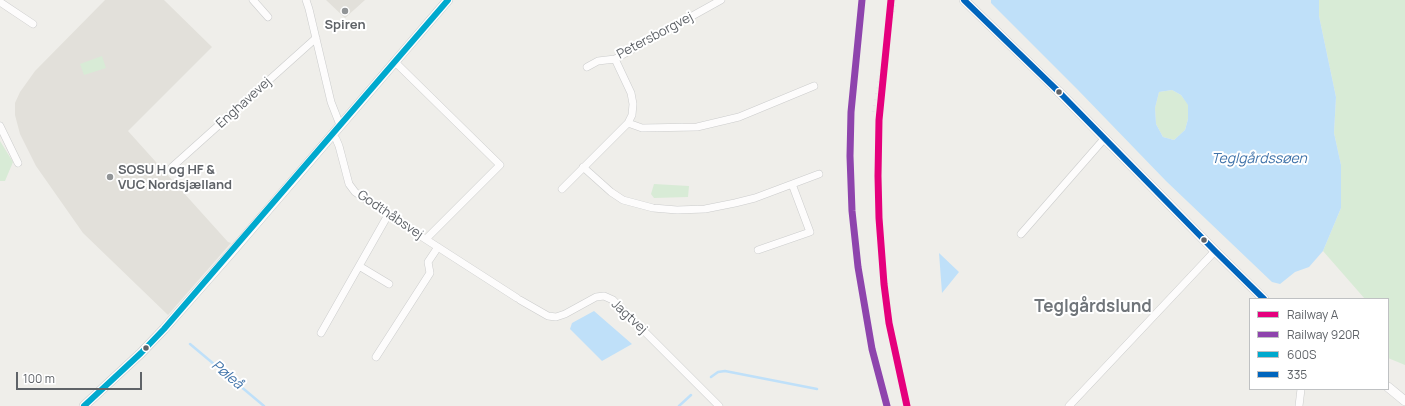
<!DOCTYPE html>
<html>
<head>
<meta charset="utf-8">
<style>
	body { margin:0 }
	#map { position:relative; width:1405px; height:406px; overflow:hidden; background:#efeeea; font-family:Manrope,sans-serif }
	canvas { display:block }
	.legend { position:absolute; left:1249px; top:298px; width:140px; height:92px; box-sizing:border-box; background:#fff; border:1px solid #bfc1c3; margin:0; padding:5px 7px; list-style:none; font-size:12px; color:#5f6368 }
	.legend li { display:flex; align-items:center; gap:8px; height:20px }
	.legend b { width:20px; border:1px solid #bfc1c3 }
	.scale { position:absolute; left:16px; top:372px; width:126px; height:18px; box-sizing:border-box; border:2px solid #5f6368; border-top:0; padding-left:5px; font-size:12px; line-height:14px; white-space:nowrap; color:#5f6368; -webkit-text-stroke:3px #fff; paint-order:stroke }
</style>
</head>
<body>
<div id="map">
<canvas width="1405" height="406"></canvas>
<ul class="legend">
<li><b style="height:5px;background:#e5007d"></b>Railway A</li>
<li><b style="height:5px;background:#8e44ad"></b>Railway 920R</li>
<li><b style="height:5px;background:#00a9ce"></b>600S</li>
<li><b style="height:5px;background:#0065bd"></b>335</li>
</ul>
<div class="scale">100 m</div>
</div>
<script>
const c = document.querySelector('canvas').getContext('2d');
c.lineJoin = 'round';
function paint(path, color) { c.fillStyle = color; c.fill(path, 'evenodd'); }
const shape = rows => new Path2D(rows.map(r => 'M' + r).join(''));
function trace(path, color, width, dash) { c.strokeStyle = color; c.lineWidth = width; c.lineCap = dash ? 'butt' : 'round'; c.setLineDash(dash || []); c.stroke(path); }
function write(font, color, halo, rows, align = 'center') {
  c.font = font + ' Manrope,sans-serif'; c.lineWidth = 4; c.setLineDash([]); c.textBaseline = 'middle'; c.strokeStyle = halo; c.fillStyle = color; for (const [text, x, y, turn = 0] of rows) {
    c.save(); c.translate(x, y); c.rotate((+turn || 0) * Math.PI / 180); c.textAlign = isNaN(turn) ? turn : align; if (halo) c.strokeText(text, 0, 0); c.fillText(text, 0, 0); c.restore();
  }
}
paint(shape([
	[105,0,164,0,212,47,128,131,228,242,231,243,168,315,83,233,36,166,20,134,15,115,15,103,20,92,35,71],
	[326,0,365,0,345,18]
]), '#e2e0da');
paint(shape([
	[1319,0,1405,0,1405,365,1388,358,1388,299,1365,299,1323,251,1341,208,1341,165,1334,133,1336,97,1319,16],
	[102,56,106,68,84,75,80,64],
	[1172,90,1181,95,1188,104,1188,119,1185,130,1174,140,1163,137,1156,124,1155,108,1159,92],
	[0,141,13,162,5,181,0,181],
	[654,184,689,186,688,197,654,198,651,194]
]), '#d8ebd6');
paint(shape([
	[991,0,1319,0,1319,16,1336,97,1334,133,1341,165,1341,208,1323,251,1309,267,1295,272,1280,284,1272,282,1166,181,1078,90,991,3],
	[1172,90,1181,95,1188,105,1188,119,1185,130,1174,140,1163,137,1156,124,1155,108,1159,92],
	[939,253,959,272,942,293],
	[594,311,632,344,602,361,570,329,572,323]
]), '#bfe0f9');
trace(shape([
	[190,344,264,406],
	[711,377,718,372,725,371,817,389],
	[679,406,691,395]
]), '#bfe0f9', 2.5);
const minor = shape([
	[253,0,268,17],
	[306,0,309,9,331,102,340,125],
	[0,2,33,24],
	[395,62,500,165,426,239],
	[587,67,598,61,615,59,721,0],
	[628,123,642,128,697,127,739,117,814,86],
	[0,126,18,163],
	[331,135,336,139,339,146,349,184,355,192,388,215,517,298],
	[172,167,316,38],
	[583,167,611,192,623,200,653,208,677,210,705,209,735,203,755,198,819,174],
	[562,189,628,123,632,115,633,104,631,93,615,59],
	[1021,234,1104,139],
	[758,250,810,232,792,184],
	[359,266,389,284],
	[520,300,548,316,556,317,565,314,596,297,604,296,613,300,719,406],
	[321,333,388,215],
	[376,357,430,273,428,262,438,247],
	[1069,406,1215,251],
	[1299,406,1301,389]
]);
const tertiary = shape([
	[964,0,1061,94,1215,251,1264,299],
	[1388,387,1405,401],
	[84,406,141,353,164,329,230,254,448,0]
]);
trace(minor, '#cbcccc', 8);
trace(tertiary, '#cbcccc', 10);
trace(minor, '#fdfcfc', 7);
trace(tertiary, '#fdfcfc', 9);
trace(shape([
	[873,112,880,74,896,0]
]), '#e4e4e4', 2.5, [1, 5]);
trace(shape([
	[84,406,141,353,164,329,448,0]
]), '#00a9ce', 6);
trace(shape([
	[964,0,1061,94,1215,251,1264,299]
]), '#0065bd', 6);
trace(shape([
	[891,0,879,120,878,176,879,218,884,284,889,323,907,406]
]), '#e5007d', 7);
trace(shape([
	[862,0,851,112,850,156,852,211,858,267,872,349,887,406]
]), '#8e44ad', 7);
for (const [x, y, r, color] of [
	[345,11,4,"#919496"],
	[1059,92,3.5,"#5f6368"],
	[110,177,4,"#919496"],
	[1204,240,3.5,"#5f6368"],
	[146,348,3.5,"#5f6368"]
]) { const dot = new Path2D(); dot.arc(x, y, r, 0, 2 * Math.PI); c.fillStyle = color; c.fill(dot); trace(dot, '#fff', 1.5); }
write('bold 13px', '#5f6368', '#fff', [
	["Spiren",345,25],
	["SOSU H og HF &",118,170,"left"],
	["VUC Nordsjælland",118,185,"left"]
]);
write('13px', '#5f6368', '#fff', [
	["Petersborgvej",655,36,-28],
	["Enghavevej",244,103,-42],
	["Godthåbsvej",390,215,34],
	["Jagtvej",629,317,43]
]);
write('italic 14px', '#4174aa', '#fff', [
	["Teglgårdssøen",1259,159],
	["Pøleå",227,375,40]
]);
write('bold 17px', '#70757a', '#fff', [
	["Teglgårdslund",1093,307]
]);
</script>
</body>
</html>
